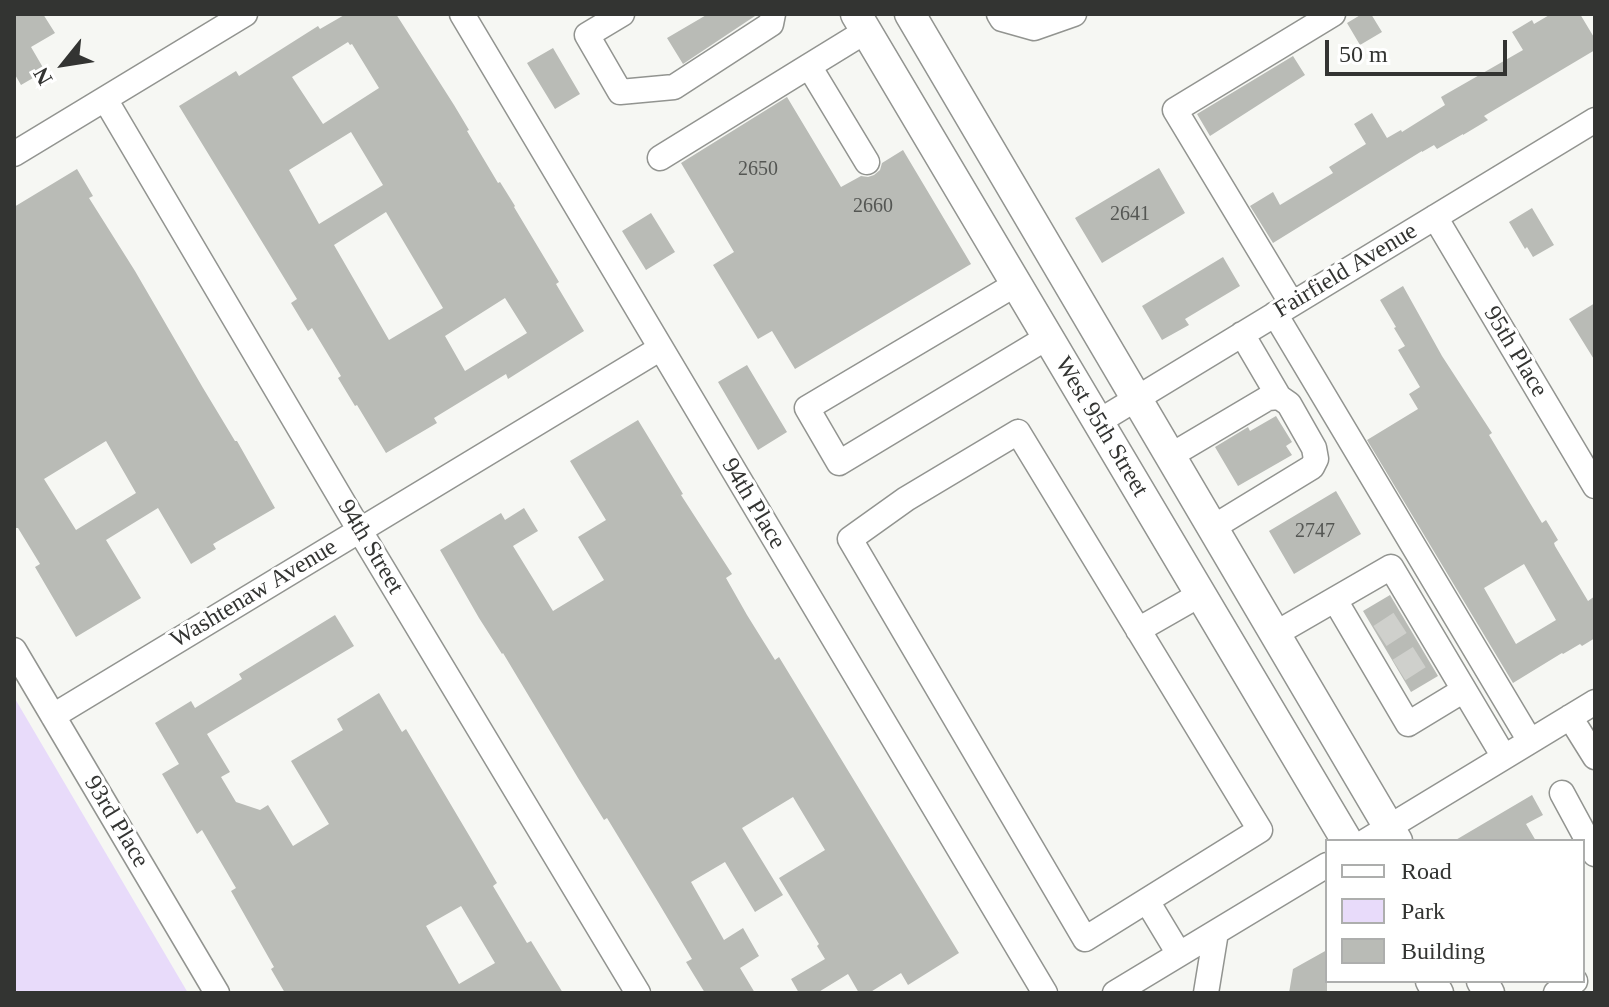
<!DOCTYPE html>
<html>
<head>
<meta charset="utf-8">
<style>
	body { margin:0 }
	#map { position:relative; width:1609px; height:1007px; overflow:hidden; background:#f6f7f3; font-family:"Times New Roman",serif }
	canvas { display:block }
	.frame { position:absolute; inset:0; border:16px solid #333432; pointer-events:none }
	.legend { position:absolute; left:1325px; top:839px; width:260px; height:144px; box-sizing:border-box; background:#fff; border:2px solid #adaead; margin:0; padding:10px 14px; list-style:none; font-size:24px; color:#333432 }
	.legend li { display:flex; align-items:center; gap:16px; height:40px }
	.legend b { width:40px; border:2px solid #adaead }
	.north { position:absolute; left:24px; top:24px; width:80px; height:80px; -webkit-text-stroke:6px #fff; paint-order:stroke; rotate:240deg; font-size:22px; font-weight:700; line-height:32px; text-align:center; color:#333432 }
	.north::after { content:''; display:block; margin:auto; width:28px; height:36px; background:#333432; clip-path:polygon(50% 0,100% 100%,50% 72%,0 100%) }
	.scale { position:absolute; left:1325px; top:40px; width:182px; height:36px; box-sizing:border-box; border:4px solid #333432; border-top:0; padding-left:10px; font-size:24px; line-height:28px; white-space:nowrap; color:#333432; -webkit-text-stroke:6px #fff; paint-order:stroke }
</style>
</head>
<body>
<div id="map">
<canvas width="1609" height="1007"></canvas>
<div class="frame"></div>
<ul class="legend">
<li><b style="height:10px;background:#fff"></b>Road</li>
<li><b style="height:22px;background:#e8dbfa"></b>Park</li>
<li><b style="height:22px;background:#b9bbb6"></b>Building</li>
</ul>
<div class="north">N</div>
<div class="scale">50 m</div>
</div>
<script>
const c = document.querySelector('canvas').getContext('2d');
c.lineJoin = 'round';
function paint(path, color) { c.fillStyle = color; c.fill(path, 'evenodd'); }
const shape = rows => new Path2D(rows.map(r => 'M' + r).join(''));
function trace(path, color, width, dash) { c.strokeStyle = color; c.lineWidth = width; c.lineCap = dash ? 'butt' : 'round'; c.setLineDash(dash || []); c.stroke(path); }
function write(font, color, halo, rows, align = 'center') {
  c.font = font + ' "Times New Roman",serif'; c.lineWidth = 6; c.setLineDash([]); c.textBaseline = 'middle'; c.strokeStyle = halo; c.fillStyle = color; for (const [text, x, y, turn = 0] of rows) {
    c.save(); c.translate(x, y); c.rotate((+turn || 0) * Math.PI / 180); c.textAlign = isNaN(turn) ? turn : align; if (halo) c.strokeText(text, 0, 0); c.fillText(text, 0, 0); c.restore();
  }
}
paint(shape([
	[14,697,188,993,14,993]
]), '#e8dbfa');
paint(shape([
	[14,14,43,14,55,33,31,47,45,71,21,85,14,73],
	[346,14,396,14,454,105,469,130,467,131,498,183,500,182,515,206,514,207,559,282,556,284,584,331,508,379,506,374,434,418,437,423,386,453,357,405,355,406,338,378,341,376,312,328,308,331,291,303,297,299,179,106,236,71,239,76,318,26,320,29],
	[348,42,350,45,352,44,379,88,323,124,292,77],
	[351,132,383,185,319,224,289,170],
	[386,212,443,308,389,340,334,245],
	[505,298,527,333,465,371,445,336],
	[708,14,758,14,683,64,667,38],
	[1362,14,1371,14,1382,32,1360,45,1347,23],
	[1551,14,1580,14,1595,39,1595,50,1484,116,1488,120,1463,135,1463,134,1437,149,1434,145,1422,152,1422,151,1273,243,1250,206,1273,192,1280,205,1333,173,1329,167,1366,144,1354,124,1372,113,1387,138,1401,130,1402,132,1445,105,1441,97,1523,50,1512,32,1532,20,1534,24],
	[553,48,580,94,555,109,527,63],
	[1293,56,1305,75,1210,136,1197,114],
	[787,97,841,187,861,176,868,177,874,175,880,170,882,163,903,150,971,264,795,369,772,331,758,339,713,265,734,252,681,163],
	[1159,168,1185,213,1102,263,1075,218],
	[77,169,93,196,89,198,135,271,203,388,235,441,237,441,275,508,213,544,216,549,191,564,158,508,106,540,141,598,76,637,35,567,40,564,18,528,14,528,14,207],
	[106,441,136,493,76,530,44,479],
	[1532,208,1554,245,1533,257,1527,247,1525,249,1509,222],
	[651,213,675,252,646,270,622,231],
	[1223,257,1240,286,1185,319,1189,325,1162,340,1142,306],
	[1403,286,1442,356,1492,433,1489,435,1542,523,1546,520,1558,540,1554,543,1555,546,1588,601,1595,596,1595,638,1582,646,1580,644,1563,654,1562,653,1513,683,1367,440,1418,409,1409,394,1420,387,1398,350,1405,346,1394,328,1396,327,1380,300],
	[1524,564,1556,620,1516,644,1484,588],
	[1595,303,1595,361,1569,319],
	[747,365,787,432,758,450,718,382],
	[1276,416,1292,442,1286,446,1292,455,1238,486,1215,447,1248,427,1250,431],
	[638,420,683,494,681,495,732,574,726,578,747,615,775,660,779,657,959,953,908,985,901,973,869,993,859,993,848,974,817,993,799,993,791,979,825,959,817,946,819,944,779,878,825,850,793,797,742,828,783,895,755,912,725,862,691,882,724,940,743,928,759,956,740,968,755,993,705,993,686,962,692,959,658,902,607,818,604,820,578,778,503,653,502,654,479,618,440,550,501,513,505,520,524,508,538,531,513,546,553,611,604,580,578,537,606,520,570,461],
	[1336,491,1361,534,1294,574,1269,531],
	[1390,595,1438,676,1411,692,1363,611],
	[335,615,354,646,207,734,230,772,221,777,236,802,260,810,268,805,293,846,329,824,291,761,343,730,337,719,379,693,402,732,406,729,473,842,497,883,493,886,527,943,531,941,563,993,285,993,271,969,274,967,231,891,236,888,202,830,197,834,162,774,179,764,155,723,191,701,195,708,242,679,239,674],
	[461,906,495,963,459,984,426,926],
	[1532,795,1543,815,1526,824,1536,841,1454,841],
	[1327,950,1327,993,1289,993,1293,969]
]), '#b9bbb6');
trace(shape([
	[1380,636,1409,617],
	[1399,670,1429,651]
]), '#cfd0cc', 24, [24, 12]);
const minor = shape([
	[462,14,1045,993],
	[622,14,587,35,620,92,674,87,771,24,773,14],
	[999,14,1002,19,1034,28,1074,14],
	[866,31,809,66,867,162],
	[105,99,360,531,638,993],
	[14,154,245,14],
	[660,158,809,66],
	[1435,217,1595,486],
	[1016,284,807,408,839,463,1048,337],
	[1292,304,1175,110,1333,14],
	[1275,314,1530,741],
	[1242,334,1279,397],
	[1098,422,1595,120],
	[1018,432,1260,830,1085,939,850,539,906,499,1018,432],
	[1170,456,1268,398,1279,397,1289,404,1314,448,1316,459,1312,467,1212,528],
	[1335,600,1408,724,1464,690],
	[1138,630,1201,594],
	[1275,634,1391,567,1504,757],
	[14,650,217,993],
	[53,716,661,348],
	[1570,717,1595,757],
	[1562,793,1595,854],
	[1366,841,1595,702],
	[1147,901,1179,954],
	[1115,993,1327,865],
	[1206,993,1216,932],
	[1556,993,1575,981]
]);
const major = shape([
	[856,14,1347,841],
	[910,14,1397,841],
	[1431,981,1438,993],
	[1482,981,1489,993]
]);
trace(minor, '#929490', 27);
trace(major, '#929490', 33);
trace(minor, '#fff', 24);
trace(major, '#fff', 30);
write('20px', '#545653', null, [
	["2650",758,170],
	["2660",873,207],
	["2641",1130,215],
	["2747",1315,532]
]);
write('24px', '#333432', '#fff', [
	["Fairfield Avenue",1346,271,-31],
	["95th Place",1515,352,59],
	["West 95th Street",1101,427,59],
	["94th Place",753,504,59],
	["94th Street",370,547,59],
	["Washtenaw Avenue",254,594,-31],
	["93rd Place",116,822,59]
]);
</script>
</body>
</html>
